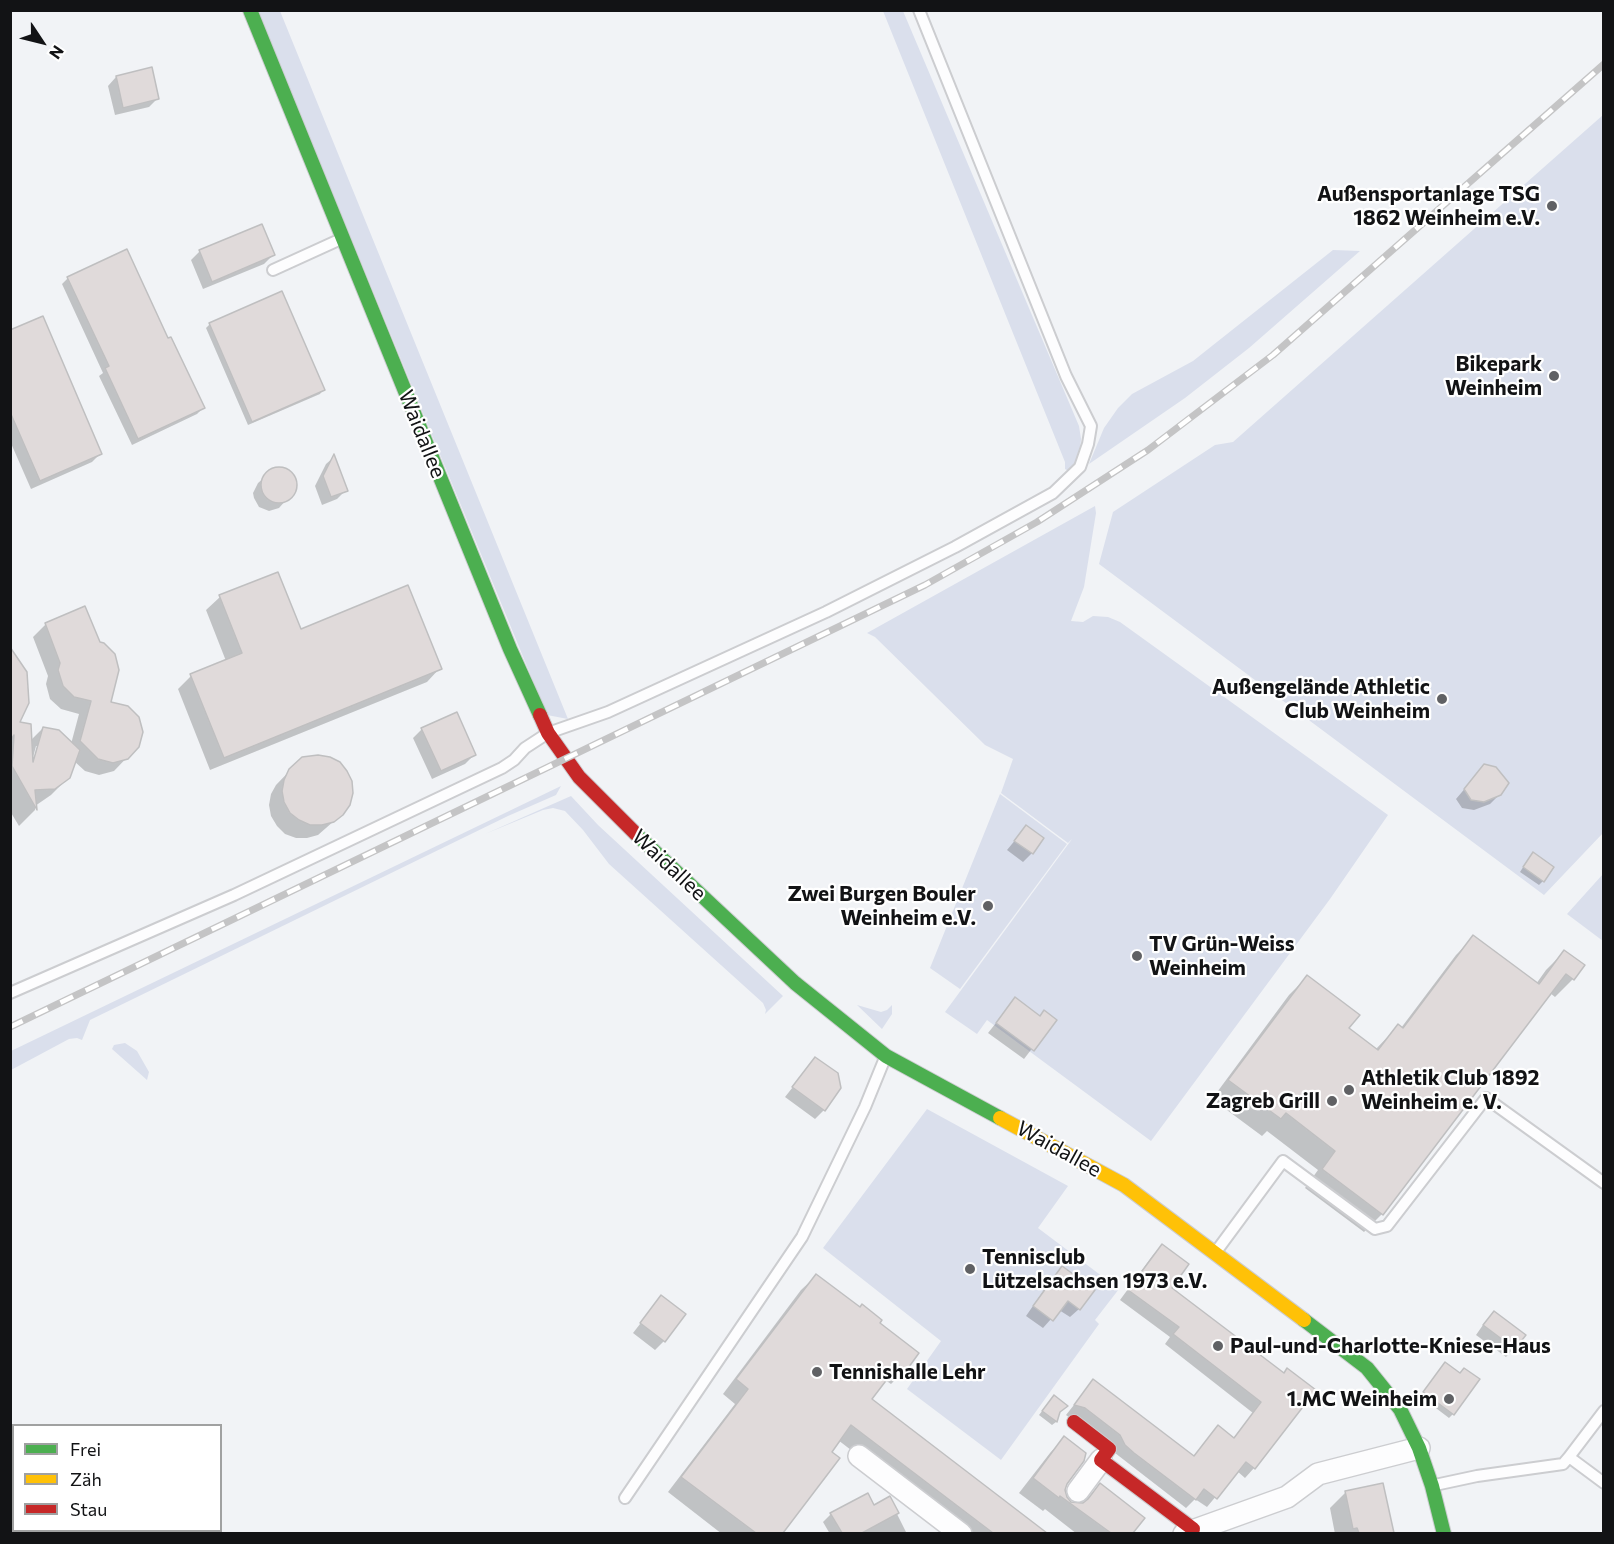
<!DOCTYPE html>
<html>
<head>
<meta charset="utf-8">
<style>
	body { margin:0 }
	#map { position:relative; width:1614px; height:1544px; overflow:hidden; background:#f1f3f6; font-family:Commissioner,sans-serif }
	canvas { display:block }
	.frame { position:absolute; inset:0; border:12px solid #121315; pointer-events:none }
	.legend { position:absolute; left:12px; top:1424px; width:210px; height:108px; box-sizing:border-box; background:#fff; border:2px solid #a0a1a1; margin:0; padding:8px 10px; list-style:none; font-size:18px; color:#121315 }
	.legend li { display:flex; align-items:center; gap:12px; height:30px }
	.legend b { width:30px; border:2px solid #a0a1a1 }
	.north { position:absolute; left:12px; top:12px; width:60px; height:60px; -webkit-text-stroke:4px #fff; paint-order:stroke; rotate:125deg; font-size:16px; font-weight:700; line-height:24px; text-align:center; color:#121315 }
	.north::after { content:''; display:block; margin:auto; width:21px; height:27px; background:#121315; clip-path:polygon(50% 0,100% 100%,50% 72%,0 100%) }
</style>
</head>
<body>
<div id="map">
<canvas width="1614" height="1544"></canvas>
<div class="frame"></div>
<ul class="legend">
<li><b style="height:8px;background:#4caf50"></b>Frei</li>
<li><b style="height:8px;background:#ffc107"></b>Zäh</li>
<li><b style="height:8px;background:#c62828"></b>Stau</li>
</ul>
<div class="north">N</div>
</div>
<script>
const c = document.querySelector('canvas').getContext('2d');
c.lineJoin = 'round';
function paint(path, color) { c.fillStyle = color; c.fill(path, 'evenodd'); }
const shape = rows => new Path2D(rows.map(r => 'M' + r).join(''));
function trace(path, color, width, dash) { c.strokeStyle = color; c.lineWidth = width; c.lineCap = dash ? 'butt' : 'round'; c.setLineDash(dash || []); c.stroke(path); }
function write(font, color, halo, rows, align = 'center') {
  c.font = font + ' Commissioner,sans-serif'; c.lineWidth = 4.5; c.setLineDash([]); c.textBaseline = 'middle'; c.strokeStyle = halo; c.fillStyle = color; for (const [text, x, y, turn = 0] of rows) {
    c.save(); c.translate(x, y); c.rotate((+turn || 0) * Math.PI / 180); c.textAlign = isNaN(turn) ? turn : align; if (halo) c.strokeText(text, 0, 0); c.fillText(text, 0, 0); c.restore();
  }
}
paint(shape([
	[258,11,280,11,568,719,547,715],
	[883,11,903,11,1079,426,1081,439,1080,452,1076,463,1070,472,1065,469,1065,462],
	[1603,115,1603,833,1544,895,1099,564,1113,512,1215,445,1233,442],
	[1333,250,1360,251,1249,348,1185,398,1089,464,1104,428,1118,408,1132,394,1193,361],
	[1095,506,1096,513,1084,587,1071,621,1083,622,1093,616,1108,617,1120,622,1388,815,1330,899,1151,1141,987,1020,977,1034,945,1012,1072,839,1068,843,1001,793,1013,759,985,745,875,637,867,633],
	[561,786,556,795,508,816,90,1020,82,1040,77,1038,69,1039,11,1070,11,1051],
	[1000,794,1067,844,960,989,930,968],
	[571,796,598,825,783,996,765,1014,766,1010,763,1003,609,864,583,830,565,811,553,808,543,810,485,834],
	[1603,874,1603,941,1567,914],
	[857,1005,881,1012,887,1010,892,1005,892,1014,882,1029],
	[125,1043,137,1051,149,1072,147,1080,112,1049,114,1045],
	[927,1109,1068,1186,1038,1228,1119,1289,1095,1320,1099,1324,1001,1460,907,1389,941,1341,823,1248]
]), '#dadfec');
paint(shape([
	[116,77,158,98,149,107,115,115,108,86],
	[200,251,273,255,264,264,203,289,191,260],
	[68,278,167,340,203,408,197,414,132,445,99,376,103,373,62,284],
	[210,324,323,390,320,394,248,425,206,328],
	[10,332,100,454,92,462,31,489,10,441],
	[334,457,346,490,337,499,322,505,315,486,326,464],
	[283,470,292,475,296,481,295,490,279,508,269,511,259,507,254,498,253,493,258,483,272,471],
	[220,597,300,631,440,668,427,682,210,770,178,689,191,676,226,661,206,610],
	[46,624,109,703,138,746,114,771,99,775,85,771,74,761,69,777,51,795,35,806,35,810,19,826,10,811,10,650,18,723,30,741,43,728,71,744,79,714,61,709,50,699,46,684,48,676,33,637],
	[36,746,39,746,33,770,30,769],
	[422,729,474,755,465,764,432,779,413,738],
	[302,758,342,814,318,835,307,838,296,838,285,834,277,826,271,816,269,805,271,794,276,785],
	[1484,766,1500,794,1490,804,1474,810,1462,808,1456,799],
	[1026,827,1032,853,1023,862,1007,850],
	[1529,858,1543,881,1539,885,1520,872],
	[1474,937,1536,984,1546,970,1564,952,1573,979,1555,997,1550,993,1382,1214,1364,1232,1305,1188,1318,1170,1267,1131,1262,1136,1212,1099,1289,995,1307,977,1347,1029,1375,1050,1398,1026,1401,1028,1456,955],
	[1015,999,1039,1017,1054,1020,1024,1059,988,1033],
	[815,1059,824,1110,815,1119,785,1097],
	[1162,1246,1170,1288,1283,1375,1254,1468,1245,1478,1237,1471,1207,1507,1195,1499,1186,1508,1066,1415,1093,1381,1193,1457,1209,1437,1233,1439,1253,1413,1165,1344,1170,1337,1120,1300,1153,1255],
	[1062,1268,1079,1309,1070,1317,1059,1310,1043,1328,1026,1316,1053,1277],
	[816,1276,878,1323,905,1370,891,1384,885,1380,870,1400,1045,1534,960,1534,838,1440,830,1453,838,1459,782,1534,722,1534,668,1492,735,1404,723,1394,801,1290],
	[661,1297,664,1341,655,1350,633,1333],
	[1485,1322,1514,1348,1506,1357,1476,1335],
	[1445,1364,1460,1375,1453,1414,1449,1418,1420,1396],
	[1050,1401,1058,1413,1056,1422,1052,1425,1039,1415],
	[1064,1438,1083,1461,1064,1489,1065,1496,1069,1502,1081,1504,1100,1485,1143,1518,1131,1534,1077,1534,1045,1509,1043,1511,1019,1493,1050,1453],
	[1382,1484,1393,1534,1335,1534,1330,1508,1346,1492],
	[889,1498,907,1534,830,1534,823,1522,831,1514,874,1507]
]), '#0003');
const building = shape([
	[152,67,159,99,123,108,116,76,152,67],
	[262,224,275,255,212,282,199,250,262,224],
	[127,249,168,338,171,337,205,408,138,439,105,368,109,366,67,277,127,249],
	[282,291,325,390,252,422,209,323,282,291],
	[43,316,102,454,40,481,10,412,10,330,43,316],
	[334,454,348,491,331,497,323,476,334,454],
	'261 485a18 18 0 1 1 36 0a18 18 0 1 1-36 0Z',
	[278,572,301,629,408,585,442,669,224,758,190,674,242,653,219,595,278,572],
	[85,606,100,642,104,643,115,654,119,670,111,702,128,706,139,717,143,732,139,747,128,759,113,763,98,759,80,741,91,701,74,697,63,686,58,670,60,663,45,623,85,606],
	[10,647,27,672,29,703,20,722,31,724,33,762,43,727,59,730,80,750,70,778,55,789,35,790,37,810,12,766,14,735,10,741,10,647],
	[457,712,476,755,441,771,421,728,457,712],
	[318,755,330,757,340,762,347,771,352,781,353,793,350,805,343,815,334,822,322,825,310,825,299,820,290,813,284,802,282,791,284,780,289,769,302,757,318,755],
	[1484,764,1496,767,1509,783,1501,795,1484,802,1471,800,1464,789,1484,764],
	[1026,825,1044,838,1033,854,1014,841,1026,825],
	[1533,852,1554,867,1544,882,1523,867,1533,852],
	[1473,935,1539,984,1564,950,1585,965,1574,980,1566,974,1383,1215,1322,1169,1335,1151,1286,1113,1281,1119,1228,1080,1307,975,1360,1015,1349,1028,1378,1050,1398,1024,1403,1028,1473,935],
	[1015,997,1040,1016,1044,1010,1057,1020,1034,1051,996,1023,1015,997],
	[815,1057,838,1073,841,1088,825,1111,792,1087,815,1057],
	[1162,1244,1189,1264,1172,1288,1284,1373,1287,1368,1316,1390,1255,1469,1246,1462,1217,1499,1204,1489,1196,1500,1134,1453,1125,1445,1120,1435,1085,1408,1074,1405,1093,1379,1194,1456,1218,1425,1234,1438,1261,1402,1173,1334,1179,1327,1128,1290,1162,1244],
	[1062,1266,1095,1290,1080,1310,1068,1301,1053,1321,1033,1306,1062,1266],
	[816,1274,860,1307,862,1304,882,1320,880,1323,919,1353,906,1371,898,1365,872,1399,1047,1533,993,1533,851,1425,832,1452,840,1458,783,1533,756,1533,681,1477,748,1389,736,1379,816,1274],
	[661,1295,686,1314,665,1342,640,1323,661,1295],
	[1494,1311,1526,1335,1515,1349,1483,1325,1494,1311],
	[1445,1362,1460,1373,1464,1368,1480,1379,1454,1415,1423,1392,1445,1362],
	[1054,1395,1068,1406,1060,1412,1057,1422,1042,1411,1054,1395],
	[1064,1436,1086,1453,1084,1461,1067,1484,1065,1490,1067,1497,1071,1502,1083,1503,1088,1499,1100,1483,1145,1518,1133,1533,1111,1533,1060,1496,1059,1498,1033,1478,1064,1436],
	[1383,1483,1394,1533,1359,1533,1357,1528,1353,1529,1345,1491,1383,1483],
	[868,1493,874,1505,890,1496,899,1513,862,1533,842,1533,830,1513,868,1493]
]);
paint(building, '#e0dada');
trace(building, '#bfbfc0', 1.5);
const lane = shape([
	[273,270,341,239],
	[10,993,234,895,502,768,514,760,525,748,548,733,608,712,826,612,955,547,1053,493,1080,467,1088,444,1091,426,1066,376,919,10],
	[1218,1249,1283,1161,1375,1229,1387,1226,1486,1098,1604,1183],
	[1569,1457,1604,1411],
	[1435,1485,1477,1476,1563,1464,1569,1457,1604,1483],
	[625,1498,802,1237,865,1107,885,1058]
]);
const street = shape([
	[859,1456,961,1534],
	[1078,1491,1101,1460],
	[1184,1534,1287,1497,1318,1474,1419,1448]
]);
const fast = shape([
	[250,10,510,649,540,715],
	[636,834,795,983,886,1056,1000,1118],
	[1304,1320,1367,1368,1400,1409,1419,1448,1432,1486,1444,1534]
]);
const slow = shape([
	[1000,1118,1124,1185,1304,1320]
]);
const jam = shape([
	[540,715,548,733,579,777,636,834],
	[1074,1422,1109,1449,1101,1460,1193,1529]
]);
trace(lane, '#cccdd0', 14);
trace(street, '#cccdd0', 24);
trace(fast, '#cccdd0', 16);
trace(slow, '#cccdd0', 16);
trace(jam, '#cccdd0', 16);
trace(lane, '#fdfdfe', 10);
trace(street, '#fdfdfe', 21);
trace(fast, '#4caf50', 14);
trace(slow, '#ffc107', 14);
trace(jam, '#c62828', 14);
const rail = shape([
	[10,1027,925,585,1037,522,1148,450,1273,355,1604,64]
]);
trace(rail, '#c4c4c5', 7);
trace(rail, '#fff', 4.5, [14]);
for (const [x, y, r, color] of [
	[1552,206,6,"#606164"],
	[1554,376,6,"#606164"],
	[1442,699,6,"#606164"],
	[988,906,6,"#606164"],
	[1137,956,6,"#606164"],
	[1349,1090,6,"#606164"],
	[1332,1101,6,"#606164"],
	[970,1269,6,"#606164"],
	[1218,1346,6,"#606164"],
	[817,1372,6,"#606164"],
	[1449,1399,6,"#606164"]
]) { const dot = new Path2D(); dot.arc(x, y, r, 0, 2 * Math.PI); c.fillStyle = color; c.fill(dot); trace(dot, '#fff', 2); }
write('bold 21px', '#121315', '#fff', [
	["Außensportanlage TSG",1540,194],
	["1862 Weinheim e.V.",1540,218],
	["Bikepark",1542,364],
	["Weinheim",1542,388],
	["Außengelände Athletic",1430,687],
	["Club Weinheim",1430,711],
	["Zwei Burgen Bouler",976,894],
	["Weinheim e.V.",976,918],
	["TV Grün-Weiss",1149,944,"left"],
	["Weinheim",1149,968,"left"],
	["Athletik Club 1892",1361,1078,"left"],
	["Weinheim e. V.",1361,1102,"left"],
	["Zagreb Grill",1320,1101],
	["Tennisclub",982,1257,"left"],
	["Lützelsachsen 1973 e.V.",982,1281,"left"],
	["Paul-und-Charlotte-Kniese-Haus",1230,1346,"left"],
	["Tennishalle Lehr",829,1372,"left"],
	["1.MC Weinheim",1437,1399]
], 'right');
write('21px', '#121315', '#fff', [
	["Waidallee",422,434,68],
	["Waidallee",669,865,43],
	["Waidallee",1059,1149,29]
]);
</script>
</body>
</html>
